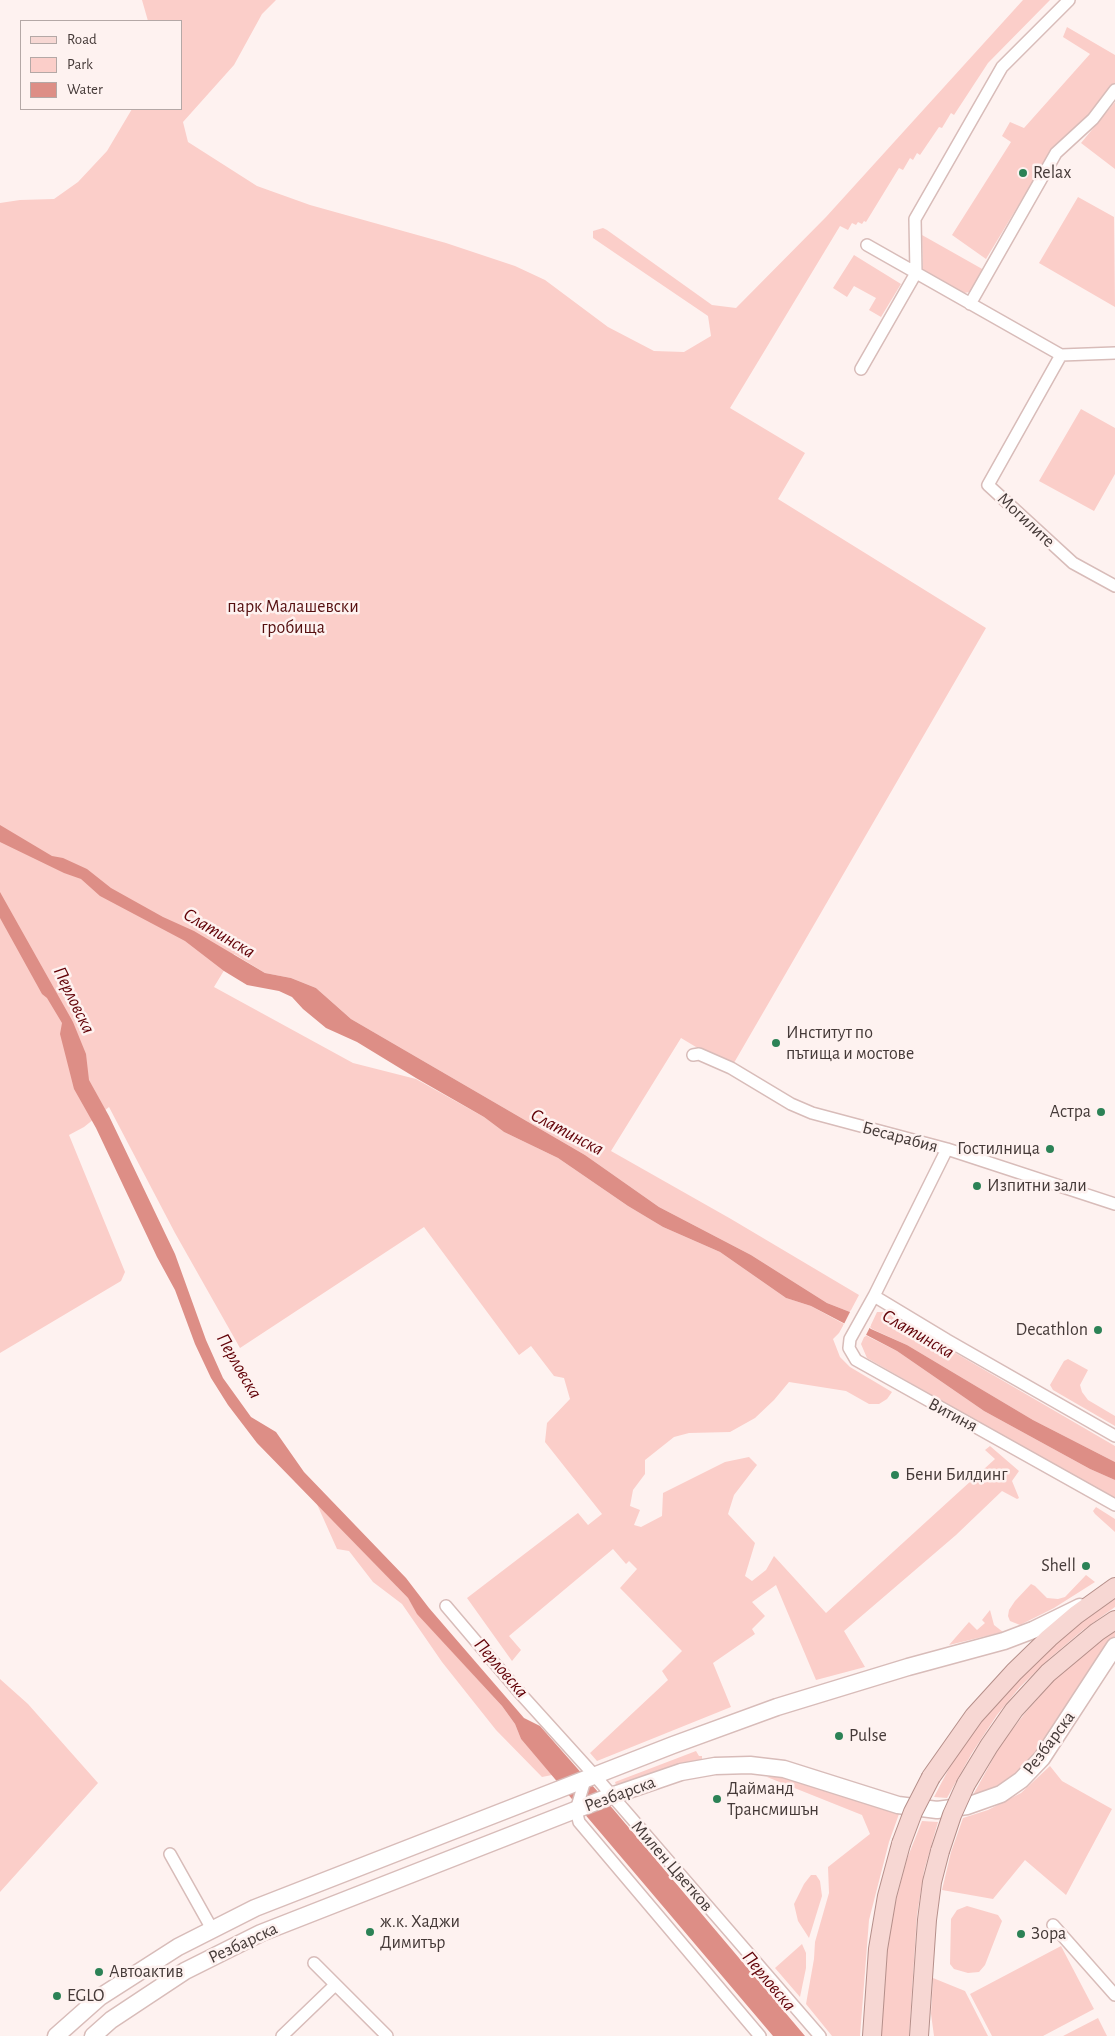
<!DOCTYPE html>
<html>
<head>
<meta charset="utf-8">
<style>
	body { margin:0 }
	#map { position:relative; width:1115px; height:2036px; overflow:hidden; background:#fef2f0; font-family:"Alegreya Sans",sans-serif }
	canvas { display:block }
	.legend { position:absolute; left:20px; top:20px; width:162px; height:90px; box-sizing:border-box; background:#fef2f0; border:1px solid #b4a8a6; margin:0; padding:6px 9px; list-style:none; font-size:15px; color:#453a38 }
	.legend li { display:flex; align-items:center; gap:10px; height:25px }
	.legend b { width:25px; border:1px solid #b4a8a6 }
</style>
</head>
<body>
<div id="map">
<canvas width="1115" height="2036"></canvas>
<ul class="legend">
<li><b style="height:6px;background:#f7d7d3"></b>Road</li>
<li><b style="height:14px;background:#fbcec9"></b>Park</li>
<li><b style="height:14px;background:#dd8e86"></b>Water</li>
</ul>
</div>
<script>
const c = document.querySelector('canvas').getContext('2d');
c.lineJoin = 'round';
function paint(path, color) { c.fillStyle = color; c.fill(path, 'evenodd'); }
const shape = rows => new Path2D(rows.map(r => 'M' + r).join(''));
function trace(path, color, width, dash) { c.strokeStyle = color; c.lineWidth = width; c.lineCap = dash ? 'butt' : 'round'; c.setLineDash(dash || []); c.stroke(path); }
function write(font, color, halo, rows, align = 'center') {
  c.font = font + ' "Alegreya Sans",sans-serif'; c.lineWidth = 5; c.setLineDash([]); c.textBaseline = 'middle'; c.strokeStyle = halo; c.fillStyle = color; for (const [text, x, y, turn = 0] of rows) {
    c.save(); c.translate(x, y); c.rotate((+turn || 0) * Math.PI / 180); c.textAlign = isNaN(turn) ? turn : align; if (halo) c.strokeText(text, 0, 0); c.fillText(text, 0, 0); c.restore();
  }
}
paint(shape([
	[142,0,276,0,262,14,234,65,183,122,188,142,257,186,310,205,446,243,515,266,545,280,608,327,654,351,684,352,711,336,708,316,615,253,593,238,593,231,603,228,607,230,712,305,736,308,826,217,1023,0,1050,0,988,63,954,115,951,113,942,128,939,127,920,155,917,153,913,160,910,158,903,170,899,168,866,222,864,221,862,224,858,222,856,225,852,223,848,230,840,226,730,408,805,453,778,499,986,628,731,1068,681,1038,611,1151,731,1219,859,1295,850,1312,827,1303,751,1255,659,1207,585,1155,351,1019,316,988,291,978,265,973,234,954,214,987,353,1063,416,1079,484,1117,504,1132,558,1158,628,1206,663,1227,720,1252,786,1298,811,1306,844,1324,839,1333,833,1339,840,1357,850,1367,892,1392,887,1399,879,1404,869,1404,846,1391,789,1382,774,1400,755,1418,730,1432,689,1433,674,1437,645,1460,645,1474,633,1490,630,1506,640,1510,634,1525,641,1527,662,1516,663,1493,725,1462,749,1457,757,1465,734,1495,728,1514,755,1543,745,1576,752,1581,766,1570,774,1556,826,1613,995,1459,985,1450,990,1446,1019,1471,1012,1481,1019,1498,1017,1499,1002,1491,956,1535,844,1631,865,1667,816,1680,776,1585,752,1602,765,1616,752,1629,755,1634,713,1663,731,1707,597,1761,590,1753,668,1680,662,1671,682,1651,620,1588,637,1569,629,1561,626,1564,613,1549,509,1636,521,1650,512,1661,467,1598,578,1513,588,1525,602,1514,545,1442,547,1423,570,1399,564,1378,554,1376,531,1346,519,1355,424,1227,240,1348,175,1233,109,1107,84,1127,69,1135,125,1272,121,1281,0,1353,0,203,20,200,54,199,78,182,107,151,132,109,181,109,181,21,148,21],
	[1067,27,1115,55,1115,83,1099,106,1053,148,986,259,952,235,1011,142,1002,136,1010,122,1024,128,1090,54,1063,37],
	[1115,102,1115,169,1081,143],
	[1078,197,1114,217,1115,307,1039,263],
	[922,235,984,270,970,292,964,293,923,270],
	[854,255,901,284,881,317,869,310,876,298,854,286,847,297,833,288],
	[1081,409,1115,428,1115,474,1094,511,1039,481],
	[877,1312,885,1312,1115,1446,1115,1462,1033,1420,907,1345,872,1329,870,1327],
	[865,1335,897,1351,984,1411,1090,1469,1113,1479,1115,1480,1115,1500,867,1358,861,1344],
	[1068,1359,1088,1370,1080,1385,1082,1392,1088,1400,1115,1416,1115,1426,1053,1390,1050,1385,1064,1361],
	[316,1502,408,1598,418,1614,502,1706,515,1724,521,1739,552,1775,542,1777,496,1730,442,1662,402,1604,373,1582,349,1551,337,1549],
	[1096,1507,1115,1519,1115,1532,1095,1514,1093,1511],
	[1086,1575,1095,1582,1054,1608,1020,1625,1010,1621,1008,1616,1009,1610,1015,1601,1031,1584,1035,1586,1047,1598,1058,1599,1065,1597],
	[1115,1599,1115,1607,1083,1630,1050,1658,1020,1687,997,1715,972,1753,947,1798,934,1797,955,1757,981,1719,1046,1651,1079,1624],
	[990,1610,994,1625,1003,1632,949,1645,969,1622,977,1630,985,1623,982,1620],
	[1115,1629,1115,1636,1064,1714,1040,1747,1020,1771,999,1785,973,1795,1000,1746,1025,1713,1063,1670],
	[0,1679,28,1704,98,1783,0,1892],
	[696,1751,699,1756,702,1756,702,1760,674,1765,616,1785,615,1782],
	[1050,1766,1062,1781,1112,1809,1066,1895,1025,1860,993,1899,942,1890,951,1852,963,1818,988,1810,1021,1793],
	[782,1775,899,1814,889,1842,869,1920,860,2036,832,2036,806,2004,814,1959,815,1942,829,1893,828,1867,870,1834,862,1815,767,1777],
	[922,1821,938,1822,924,1871,917,1915,909,2036,879,2036,886,1952,891,1919,907,1859],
	[811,1875,816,1875,820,1881,822,1896,809,1938,798,1921,794,1904,804,1884],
	[967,1906,998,1915,1002,1921,985,1965,979,1972,968,1973,954,1969,950,1964,951,1919,957,1910],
	[802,1944,806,1953,806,1968,800,1997,775,1968],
	[1061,1946,1094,2009,1043,2036,992,2036,970,1994],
	[933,1978,965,1991,988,2036,934,2036,931,2014],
	[1098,2018,1107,2036,1063,2036]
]), '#fbcec9');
paint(shape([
	[0,825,52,856,63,858,87,869,111,888,163,917,194,931,265,973,291,978,316,988,351,1019,585,1155,659,1207,751,1255,827,1303,850,1312,871,1329,907,1345,1033,1420,1115,1462,1115,1480,1090,1469,984,1411,897,1351,811,1306,786,1298,720,1252,663,1227,628,1206,558,1158,504,1132,484,1117,416,1078,357,1042,326,1028,303,1009,292,997,279,991,247,985,224,971,185,941,100,896,81,879,64,873,0,842],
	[0,892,73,1022,86,1054,89,1080,109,1116,175,1254,206,1340,223,1378,251,1417,276,1432,304,1472,406,1578,429,1608,524,1718,540,1726,613,1809,805,2036,773,2036,521,1739,515,1724,502,1706,417,1614,408,1598,257,1443,228,1405,211,1378,195,1344,175,1290,157,1257,96,1128,74,1089,60,1034,62,1023,47,998,42,994,0,918]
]), '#dd8e86');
paint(shape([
	[851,1310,871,1325,865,1337,843,1326]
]), '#fef2f0');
const street = shape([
	[867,245,1061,355,1115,353],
	[970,304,1056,153,1093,119,1115,90],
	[1061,355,988,485,1073,563,1115,586],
	[861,369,916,273,915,219,1002,67,1069,0],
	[693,1055,699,1054,731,1068,791,1104,812,1113,947,1149,1115,1204],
	[947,1149,874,1296,850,1339,849,1348,856,1360,1115,1505],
	[874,1296,947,1340,1115,1436],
	[446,1606,519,1692,595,1776,820,2036],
	[585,1780,576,1810,579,1822,760,2036],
	[170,1854,212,1929],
	[1053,1925,1115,1995],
	[314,1963,387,2036],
	[282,2036,335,1985]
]);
const secondary = shape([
	[56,2036,100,1997,178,1947,255,1908,673,1745,777,1707,908,1667,1004,1641,1033,1630,1080,1607],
	[93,2036,111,2020,185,1971,261,1933,611,1796,681,1772,715,1766,750,1765,784,1769,898,1805,937,1810,967,1806,1001,1794,1021,1780,1042,1758,1115,1646]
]);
const primary = shape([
	[931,1777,974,1716,1014,1672,1049,1638,1076,1615,1115,1587],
	[966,1784,989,1746,1014,1710,1048,1673,1097,1632,1115,1620],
	[872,2036,878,1949,887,1896,901,1844],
	[919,2036,927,1920,932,1882,940,1851]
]);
trace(street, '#d8bcb9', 14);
trace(secondary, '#d8bcb9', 19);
trace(primary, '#b58f8a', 20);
trace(street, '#fff', 11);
trace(secondary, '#fff', 16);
trace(primary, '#f7d7d3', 18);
const primaryBridge = shape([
	[901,1844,913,1812,931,1777],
	[940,1851,952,1815,966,1784]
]);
trace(primaryBridge, '#b58f8a', 20, []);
trace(primaryBridge, '#f7d7d3', 18);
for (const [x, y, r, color] of [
	[1023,173,5,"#2c8256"],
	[776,1043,5,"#2c8256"],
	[1101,1112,5,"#2c8256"],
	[1050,1149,5,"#2c8256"],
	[977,1186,5,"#2c8256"],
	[1098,1330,5,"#2c8256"],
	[895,1475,5,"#2c8256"],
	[1086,1566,5,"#2c8256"],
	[839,1736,5,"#2c8256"],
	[717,1799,5,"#2c8256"],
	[370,1932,5,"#2c8256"],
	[1021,1934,5,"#2c8256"],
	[99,1972,5,"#2c8256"],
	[57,1996,5,"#2c8256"]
]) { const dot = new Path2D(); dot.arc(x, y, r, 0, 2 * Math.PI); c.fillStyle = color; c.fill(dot); trace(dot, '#fef2f0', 2); }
write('18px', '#453a38', '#fef2f0', [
	["Relax",1033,173],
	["Институт по",786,1033],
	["пътища и мостове",786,1054],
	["Астра",1091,1112,"right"],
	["Гостилница",1040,1149,"right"],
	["Изпитни зали",987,1186],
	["Decathlon",1088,1330,"right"],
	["Бени Билдинг",905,1475],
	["Shell",1076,1566,"right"],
	["Pulse",849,1736],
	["Дайманд",727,1789],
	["Трансмишън",727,1810],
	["ж.к. Хаджи",380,1922],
	["Димитър",380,1943],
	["Зора",1031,1934],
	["Автоактив",109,1972],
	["EGLO",67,1996]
], 'left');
write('18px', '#453a38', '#fef2f0', [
	["Могилите",1026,520,43],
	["Бесарабия",900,1137,15],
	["Витиня",953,1415,28],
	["Резбарска",1049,1743,-53],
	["Резбарска",620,1794,-20],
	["Милен Цветков",672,1866,49],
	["Резбарска",243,1943,-25]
]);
write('18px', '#550f0f', '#fef2f0', [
	["парк Малашевски",293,607],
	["гробища",293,628]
]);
write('italic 19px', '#610006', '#fef2f0', [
	["Слатинска",219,933,31],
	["Перловска",74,1000,64],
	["Слатинска",567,1132,28],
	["Слатинска",918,1334,30],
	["Перловска",239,1366,60],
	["Перловска",501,1668,49],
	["Перловска",769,1981,50]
]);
</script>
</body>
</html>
